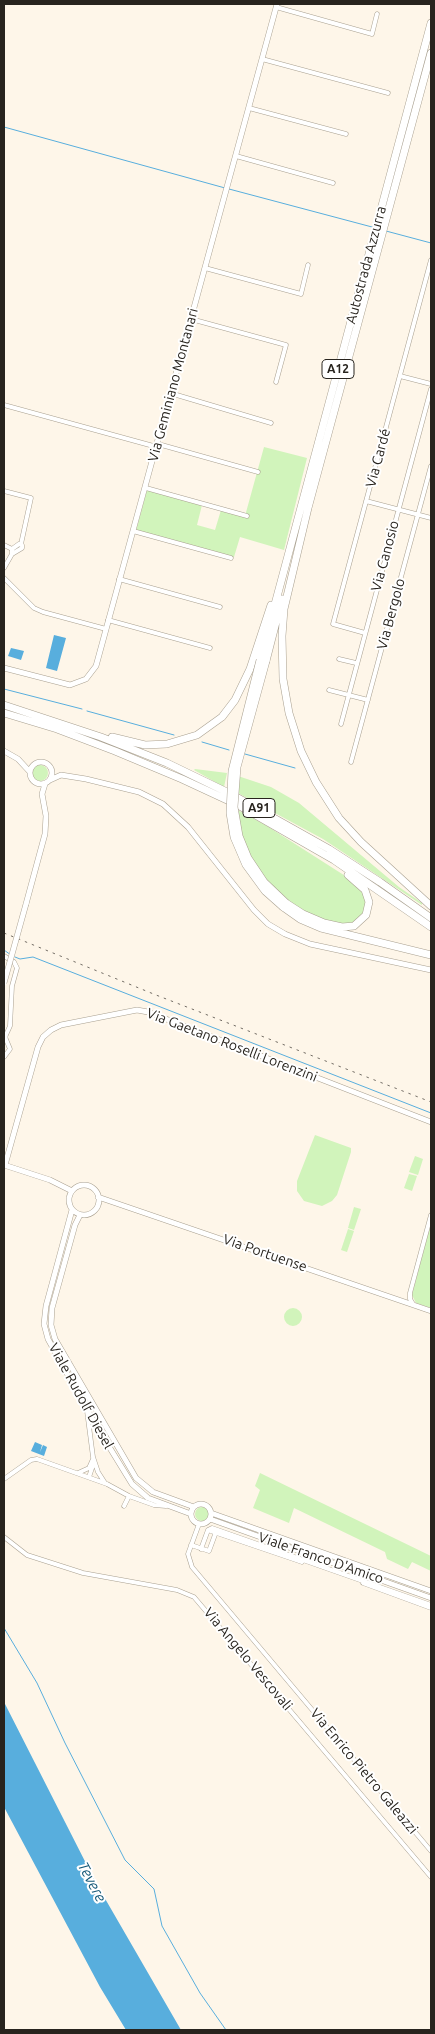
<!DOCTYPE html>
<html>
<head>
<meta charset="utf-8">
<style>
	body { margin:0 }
	#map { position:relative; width:435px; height:2034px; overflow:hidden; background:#fef6e9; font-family:Ubuntu,sans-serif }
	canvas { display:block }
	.frame { position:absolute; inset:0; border:5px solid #28241e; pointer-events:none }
</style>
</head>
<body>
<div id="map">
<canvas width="435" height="2034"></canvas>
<div class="frame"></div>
</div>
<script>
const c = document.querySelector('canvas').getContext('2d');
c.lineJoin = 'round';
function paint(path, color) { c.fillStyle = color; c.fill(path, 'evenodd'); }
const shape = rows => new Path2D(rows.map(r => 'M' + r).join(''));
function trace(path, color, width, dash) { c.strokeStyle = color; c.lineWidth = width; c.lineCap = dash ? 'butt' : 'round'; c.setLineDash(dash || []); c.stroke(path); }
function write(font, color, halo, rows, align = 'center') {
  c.font = font + ' Ubuntu,sans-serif'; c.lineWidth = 4; c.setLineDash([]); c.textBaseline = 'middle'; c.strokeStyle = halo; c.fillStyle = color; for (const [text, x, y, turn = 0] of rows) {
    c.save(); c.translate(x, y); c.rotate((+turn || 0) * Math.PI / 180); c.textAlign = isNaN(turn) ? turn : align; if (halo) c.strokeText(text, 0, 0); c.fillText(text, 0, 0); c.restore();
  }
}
paint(shape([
	[264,447,307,458,284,550,240,537,234,557,136,531,147,490,202,505,197,525,215,530,221,510,245,516],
	'32 773a8 8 0 1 1 16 0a8 8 0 1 1-16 0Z',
	[195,769,227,773,224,787,194,770],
	[238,776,271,787,299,803,399,887,422,903,422,905,323,839,236,792],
	[236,809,267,826,350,879,362,892,366,901,365,914,356,922,348,925,332,924,294,906,264,879,245,846],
	[315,1135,351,1148,351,1152,337,1195,332,1201,322,1206,304,1201,297,1191,297,1181],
	[415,1156,423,1159,418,1175,409,1172],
	[409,1174,417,1176,412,1191,404,1188],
	[354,1207,361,1209,354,1230,348,1228],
	[431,1223,431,1308,416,1303,412,1295],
	[348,1229,354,1231,347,1252,341,1250],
	'284 1317a9 9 0 1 1 18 0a9 9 0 1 1-18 0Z',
	[260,1473,431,1556,431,1571,412,1562,408,1569,387,1559,385,1552,294,1508,289,1523,253,1508,260,1490,255,1486],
	'195 1514a7 7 0 1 1 14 0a7 7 0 1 1-14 0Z'
]), '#d1f4bb');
paint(shape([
	[54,635,66,638,57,671,46,668],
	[11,648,24,651,21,660,8,656],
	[35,1442,42,1445,40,1452,43,1445,47,1447,44,1456,31,1451],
	[4,1702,96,1883,181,2030,126,2030,100,1987,4,1807]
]), '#58aedd');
trace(shape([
	[4,127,225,188],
	[229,189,372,227],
	[386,231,431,243],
	[4,689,82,709],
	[87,711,174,735],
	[202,742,229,750],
	[245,754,295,768],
	[4,950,11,955],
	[15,957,20,959,33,957,431,1113],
	[4,1628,37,1683,65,1743,125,1860,154,1889,162,1926,200,1993,226,2030]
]), '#58aedd', 1);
const street = shape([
	[276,7,372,34,377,14],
	[262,59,388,93],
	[249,108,346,134],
	[236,156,333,183],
	[205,268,301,294,308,265],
	[191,319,286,345,276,382],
	[400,376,431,384],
	[170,393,271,423],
	[4,405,157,447],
	[158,444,258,472],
	[146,488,247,516],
	[4,491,31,498,21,544],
	[366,501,431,518],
	[133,531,231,558],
	[19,544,22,545,22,548,12,554,12,549,19,544],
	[4,545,12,549],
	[4,568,12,554],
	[4,578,34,608,43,612,106,629],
	[119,579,220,607],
	[108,620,210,648],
	[365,633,333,624,431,260],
	[339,659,356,663],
	[329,690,368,700],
	[341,724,431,389],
	[351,762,431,466],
	[4,956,14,962,17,968,12,986,10,1026,5,1037,10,1049,4,1057],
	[413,1304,410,1299,410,1293,431,1215],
	[87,1411,93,1457,98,1472,105,1483],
	[78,1473,89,1468,93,1459],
	[89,1477,93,1465],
	[4,1479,31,1460,37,1459,107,1484,129,1496,154,1505,166,1506],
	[124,1506,129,1496],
	[199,1524,188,1554,192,1567,431,1851],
	[208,1530,302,1562],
	[4,1537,27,1555,83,1573,177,1590,194,1597,431,1877],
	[191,1545,209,1551,216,1532],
	[201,1549,208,1530,212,1528,431,1605],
	[363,1583,431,1608]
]);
const secondary = shape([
	[4,668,70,685,86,679,96,666,277,4],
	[4,751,18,759,30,772],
	'30 773a11 11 0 1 1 22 0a11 11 0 1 1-22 0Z',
	[50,780,61,775,86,779,139,792,163,804,188,827,254,910,268,924,285,934,310,944,431,970],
	[26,904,45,834,46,816,42,794,45,784],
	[4,1037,5,1037],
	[4,1165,50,1180,72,1191],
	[5,1165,38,1047,43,1037,51,1030,61,1025,137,1010,148,1012,431,1122],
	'69 1200a15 15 0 1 1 30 0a15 15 0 1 1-30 0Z',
	[98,1197,431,1311],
	[72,1210,46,1306,44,1324,48,1339,97,1427,132,1484,148,1498,191,1514],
	[80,1215,75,1225,52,1308,51,1325,55,1339,136,1478,153,1492,194,1507],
	'191 1514a10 10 0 1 1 20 0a10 10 0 1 1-20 0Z',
	[211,1513,431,1591],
	[210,1519,431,1598]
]);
const highway = shape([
	[431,53,308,508,284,609,282,636,283,679,289,713,301,751,316,782,339,818,361,842,431,906],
	[260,660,431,23],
	[266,661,282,599],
	[4,705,101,737,167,763,231,794,329,849,380,882,431,918],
	[4,713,57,729,115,751,182,779,238,805,334,860,431,927],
	[112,737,145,745,167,744,197,735,222,717,235,700,250,669,271,605],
	[286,903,303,914,324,923,342,927,354,926,366,915,369,902,365,890,348,875],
	[283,907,300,919,321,928,431,955]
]);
trace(street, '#a9a090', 5);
trace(secondary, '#a9a090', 6);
trace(highway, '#a9a090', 8);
trace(street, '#fff', 4);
trace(secondary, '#fff', 5);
trace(highway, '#fff', 7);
trace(shape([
	[4,933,156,995,431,1102]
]), '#736d65', 1, [2.5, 5]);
const secondaryBridge = shape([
	[4,983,26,904]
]);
const highwayBridge = shape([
	[260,660,232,771,230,813,234,837,246,865,265,891,283,907],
	[266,661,237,767,234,807,239,836,248,858,264,882,286,903]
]);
trace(secondaryBridge, '#a9a090', 6, []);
trace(highwayBridge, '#a9a090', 8, []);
trace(secondaryBridge, '#fff', 5);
trace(highwayBridge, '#fff', 7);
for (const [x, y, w] of [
	[338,369,32],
	[259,808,32]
]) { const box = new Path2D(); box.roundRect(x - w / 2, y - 9.5, w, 19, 4); c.fillStyle = '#fff'; c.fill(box); trace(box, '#28241e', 1); }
write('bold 12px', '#28241e', null, [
	["A12",338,369],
	["A91",259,808]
]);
write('14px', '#28241e', '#fff', [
	["Autostrada Azzurra",366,265,-75],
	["Via Geminiano Montanari",173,385,-75],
	["Via Cardé",378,458,-75],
	["Via Canosio",385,556,-75],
	["Via Bergolo",391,614,-75],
	["Via Gaetano Roselli Lorenzini",232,1045,21],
	["Via Portuense",265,1253,19],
	["Viale Rudolf Diesel",81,1396,61],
	["Viale Franco D'Amico",321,1558,19],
	["Via Angelo Vescovali",248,1659,50],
	["Via Enrico Pietro Galeazzi",364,1771,50]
]);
write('italic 15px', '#145878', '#fff', [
	["Tevere",92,1882,62]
]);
</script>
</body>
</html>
